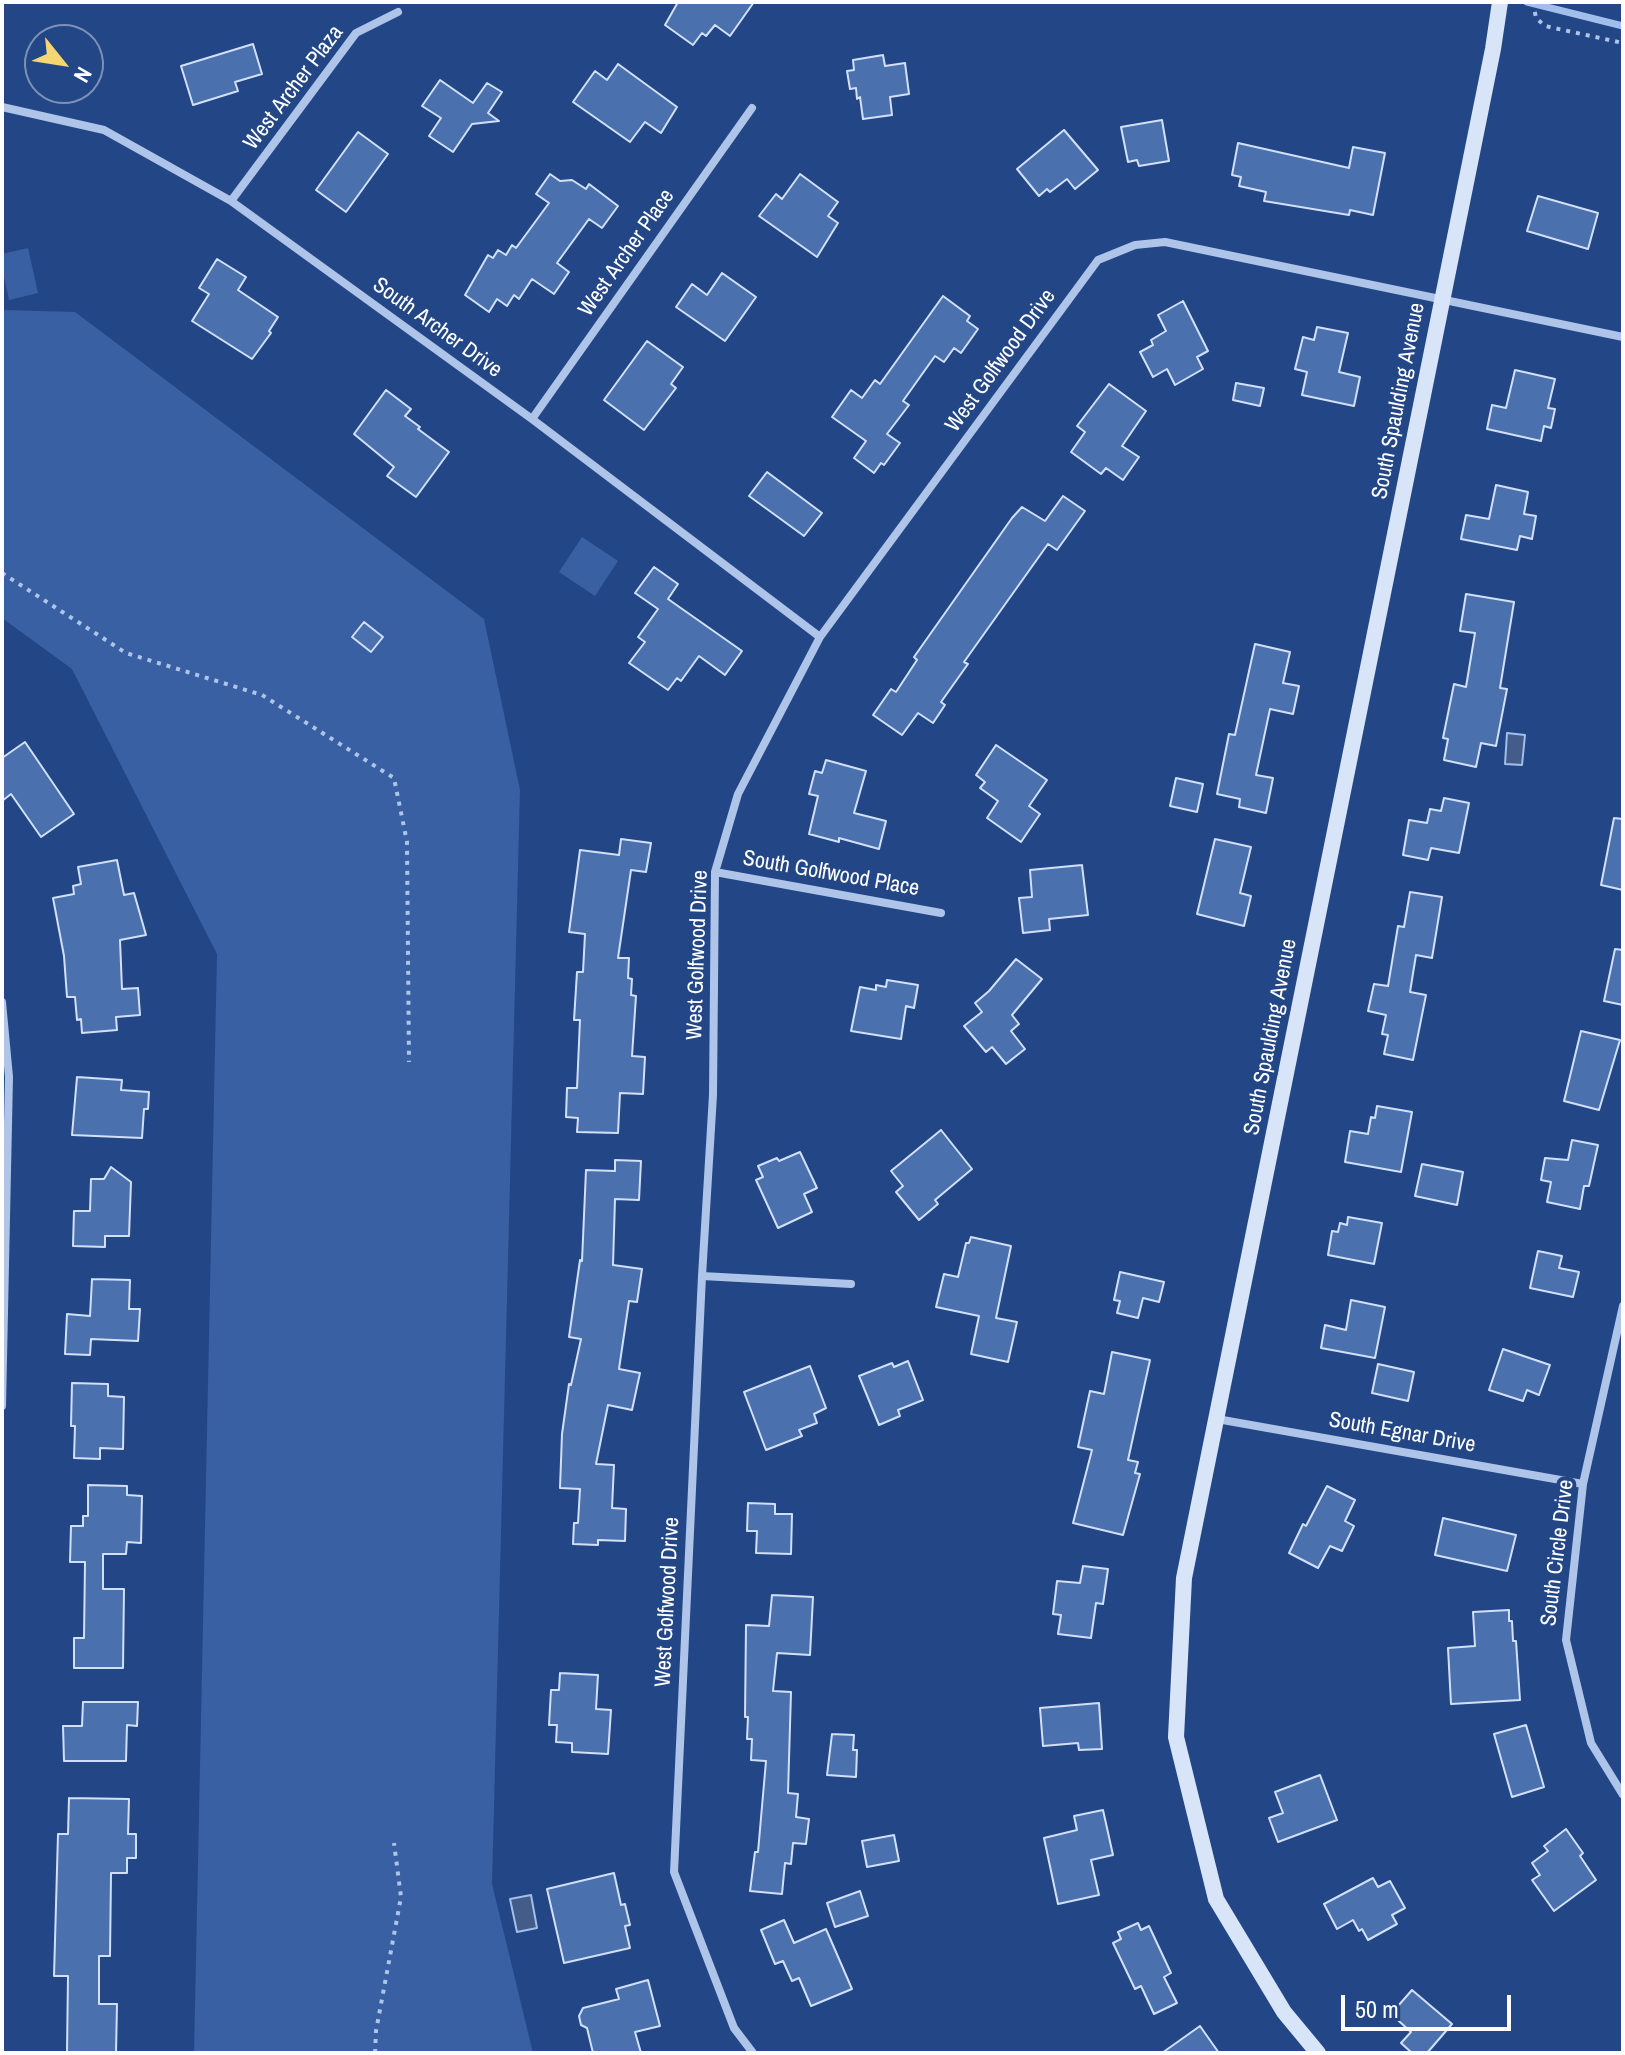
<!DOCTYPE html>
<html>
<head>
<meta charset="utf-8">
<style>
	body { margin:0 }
	#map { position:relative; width:1625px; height:2055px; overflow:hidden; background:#234786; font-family:"Archivo Narrow",sans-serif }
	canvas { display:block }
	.frame { position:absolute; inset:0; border:4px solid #fff; pointer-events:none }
	.north { position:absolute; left:24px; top:24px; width:80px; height:80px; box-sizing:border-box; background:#234786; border:2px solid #7b91b6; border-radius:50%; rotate:120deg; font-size:22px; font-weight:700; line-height:32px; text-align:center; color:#fff }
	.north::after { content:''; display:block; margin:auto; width:28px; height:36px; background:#f4d771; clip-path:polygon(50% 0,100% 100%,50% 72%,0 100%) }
	.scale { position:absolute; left:1341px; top:1995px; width:170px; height:36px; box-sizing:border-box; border:4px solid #fff; border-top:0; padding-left:10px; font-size:24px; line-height:28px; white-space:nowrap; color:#fff; -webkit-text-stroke:6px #234786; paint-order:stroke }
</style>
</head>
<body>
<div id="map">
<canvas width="1625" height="2055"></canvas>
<div class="frame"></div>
<div class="north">N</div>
<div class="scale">50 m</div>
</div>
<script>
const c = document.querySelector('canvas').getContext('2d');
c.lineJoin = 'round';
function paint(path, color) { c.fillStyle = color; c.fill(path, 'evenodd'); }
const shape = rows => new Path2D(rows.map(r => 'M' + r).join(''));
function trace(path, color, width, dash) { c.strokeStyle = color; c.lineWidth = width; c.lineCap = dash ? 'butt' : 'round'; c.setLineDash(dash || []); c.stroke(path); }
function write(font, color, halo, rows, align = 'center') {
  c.font = font + ' "Archivo Narrow",sans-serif'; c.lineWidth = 8; c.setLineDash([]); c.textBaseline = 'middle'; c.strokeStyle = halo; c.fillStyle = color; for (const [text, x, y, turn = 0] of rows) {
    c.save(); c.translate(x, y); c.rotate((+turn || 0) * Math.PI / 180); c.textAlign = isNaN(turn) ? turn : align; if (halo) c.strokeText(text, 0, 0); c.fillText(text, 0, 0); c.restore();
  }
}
paint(shape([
	[28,248,38,293,9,300,2,268,2,254],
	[2,310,75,312,484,619,520,790,492,1884,533,2053,194,2053,217,954,72,669,2,618],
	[582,537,618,561,595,596,559,572]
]), '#3860a3');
const water = shape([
	[1507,733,1525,735,1522,765,1505,764,1507,733],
	[531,1895,537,1928,517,1932,510,1899,531,1895]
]);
paint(water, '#435c8a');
trace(water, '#a2beea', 2);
trace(shape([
	[1527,2,1623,26]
]), '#a2beea', 7);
const building = shape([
	[678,2,754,2,730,36,715,25,706,36,702,33,693,45,665,25,678,2],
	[253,44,262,74,235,82,238,91,193,105,181,66,253,44],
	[883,55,885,66,905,63,909,94,890,97,892,115,863,119,860,97,857,99,856,88,850,89,847,71,854,70,853,60,883,55],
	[618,64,677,107,661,133,645,122,630,142,573,102,595,71,607,80,618,64],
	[440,80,473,103,487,83,502,92,488,113,499,121,472,124,453,152,429,136,441,118,422,106,440,80],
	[1162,120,1169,161,1139,166,1137,160,1128,162,1121,127,1162,120],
	[1064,130,1098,170,1075,189,1067,179,1050,192,1047,189,1039,196,1017,169,1064,130],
	[358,132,388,154,346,212,316,190,358,132],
	[1238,143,1349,168,1353,147,1385,153,1373,215,1350,210,1349,215,1264,201,1266,192,1239,186,1241,177,1232,175,1238,143],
	[550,174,560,181,572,180,586,189,589,184,618,206,602,228,589,219,557,263,569,272,554,294,532,279,519,299,514,295,507,306,497,299,489,312,465,295,488,255,493,258,498,250,506,255,512,245,516,248,549,203,536,194,550,174],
	[800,174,838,202,828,216,838,223,817,257,759,216,776,194,782,199,800,174],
	[1538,196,1598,213,1588,249,1527,231,1538,196],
	[217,259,246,277,238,290,278,317,269,331,271,333,252,359,192,321,209,294,199,288,217,259],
	[722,273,756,297,725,341,676,307,692,284,707,295,722,273],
	[943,296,970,316,967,321,978,329,961,353,954,348,944,362,935,356,903,401,909,405,887,434,900,443,884,465,881,463,874,473,854,458,866,441,832,417,851,390,862,398,875,380,880,384,943,296],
	[1183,301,1208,351,1197,357,1203,369,1175,385,1167,369,1153,377,1140,352,1153,345,1151,340,1166,331,1158,315,1183,301],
	[1317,327,1348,333,1339,372,1360,377,1354,406,1302,395,1307,372,1295,369,1303,337,1314,340,1317,327],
	[647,341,683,367,671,384,676,388,644,430,604,400,647,341],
	[1515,370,1555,379,1548,408,1555,409,1551,428,1544,426,1541,441,1487,429,1492,405,1506,408,1515,370],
	[1236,383,1264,388,1260,406,1233,400,1236,383],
	[1109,384,1146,411,1122,446,1139,457,1123,480,1106,468,1101,474,1071,452,1085,432,1077,426,1109,384],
	[386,390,411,409,405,416,420,427,418,429,449,452,416,497,387,476,394,467,354,434,386,390],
	[767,472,822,513,804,536,749,496,767,472],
	[1496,485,1528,492,1524,514,1536,516,1532,539,1520,536,1517,550,1461,539,1466,515,1489,519,1496,485],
	[1063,496,1085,511,1057,550,1048,544,964,662,968,664,941,702,945,705,933,723,918,713,902,735,873,715,891,689,896,692,917,660,914,657,1012,518,1022,507,1045,521,1063,496],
	[654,567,678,584,668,599,742,651,725,675,699,656,681,681,677,678,668,690,629,663,645,642,638,637,658,609,635,593,654,567],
	[1466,594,1514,602,1500,688,1507,689,1496,746,1481,743,1476,767,1444,760,1448,739,1443,738,1454,684,1466,687,1475,633,1460,631,1466,594],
	[364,622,383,637,371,652,352,637,364,622],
	[1255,644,1290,652,1283,683,1299,686,1293,714,1270,709,1256,775,1273,778,1266,813,1239,807,1240,799,1217,794,1229,734,1235,735,1255,644],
	[25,742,74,814,41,837,11,794,2,801,2,758,25,742],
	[996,745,1047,780,1029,806,1040,814,1021,842,987,818,998,801,980,788,985,782,976,775,996,745],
	[826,760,866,771,854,813,886,821,879,849,839,838,839,842,809,834,818,796,809,794,815,771,822,773,826,760],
	[1176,778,1203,784,1197,812,1170,806,1176,778],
	[1444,798,1469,803,1459,853,1431,848,1428,860,1403,855,1409,820,1427,823,1430,809,1441,811,1444,798],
	[1614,818,1623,819,1623,890,1601,885,1614,818],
	[621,839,651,843,646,872,631,870,618,958,629,958,628,978,632,979,631,995,636,996,632,1056,645,1057,643,1094,620,1093,618,1133,577,1132,578,1118,566,1117,567,1088,577,1088,580,1020,574,1020,577,972,583,972,585,934,569,932,580,850,619,855,621,839],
	[1215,839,1251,847,1240,893,1251,896,1244,926,1197,914,1215,839],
	[117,860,124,895,134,893,146,935,120,940,122,989,138,988,140,1015,116,1017,117,1030,82,1033,81,1019,77,1020,75,997,67,997,64,956,53,898,74,894,73,886,81,884,78,867,117,860],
	[1082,865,1088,915,1049,919,1050,930,1023,933,1019,898,1032,897,1030,870,1082,865],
	[1410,892,1442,897,1432,958,1416,955,1410,992,1426,995,1413,1060,1384,1054,1388,1035,1382,1034,1386,1015,1368,1011,1374,984,1388,986,1398,926,1404,927,1410,892],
	[1615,949,1623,950,1623,1005,1604,1001,1615,949],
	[1016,959,1042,979,1012,1015,1019,1024,1011,1031,1025,1049,1006,1064,992,1047,986,1052,964,1026,982,1012,975,1003,989,991,1016,959],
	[887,980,918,985,914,1008,906,1006,901,1039,851,1031,860,987,876,990,876,985,886,987,887,980],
	[1581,1031,1620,1040,1599,1110,1564,1101,1581,1031],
	[77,1077,122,1080,121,1090,149,1092,148,1109,144,1109,142,1138,72,1135,77,1077],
	[1377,1106,1412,1112,1401,1172,1345,1162,1350,1131,1368,1134,1371,1117,1375,1118,1377,1106],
	[941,1130,972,1169,935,1200,938,1204,919,1220,896,1192,903,1186,891,1171,941,1130],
	[1572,1140,1598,1145,1589,1186,1584,1186,1580,1209,1547,1202,1551,1182,1541,1180,1545,1158,1568,1160,1572,1140],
	[800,1152,817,1188,804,1194,812,1212,778,1228,756,1180,763,1177,758,1166,777,1158,779,1161,800,1152],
	[615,1160,641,1161,639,1200,615,1199,613,1265,642,1269,637,1302,629,1301,619,1369,640,1373,632,1410,608,1405,596,1464,614,1465,612,1508,626,1509,625,1541,598,1540,598,1545,573,1544,574,1523,578,1523,580,1489,560,1488,562,1434,569,1384,571,1385,581,1339,569,1337,580,1260,582,1261,586,1170,615,1171,615,1160],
	[1422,1164,1463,1172,1457,1205,1415,1196,1422,1164],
	[111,1167,131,1182,129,1236,105,1236,105,1247,73,1246,74,1211,90,1211,91,1179,104,1179,111,1167],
	[1348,1217,1382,1223,1374,1264,1328,1255,1332,1231,1338,1232,1340,1223,1347,1225,1348,1217],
	[971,1237,1011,1246,996,1318,1017,1322,1008,1362,971,1354,979,1316,936,1307,944,1274,958,1277,966,1243,969,1243,971,1237],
	[1538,1251,1562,1256,1559,1268,1579,1272,1573,1297,1530,1288,1538,1251],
	[1120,1272,1164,1282,1159,1302,1143,1298,1138,1318,1117,1313,1120,1301,1114,1300,1120,1272],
	[92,1279,130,1280,129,1309,140,1309,138,1341,91,1339,90,1355,65,1354,67,1314,90,1316,92,1279],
	[1351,1300,1385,1307,1375,1358,1321,1348,1325,1325,1346,1330,1351,1300],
	[1503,1349,1550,1365,1539,1395,1527,1390,1523,1401,1489,1390,1503,1349],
	[1112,1352,1150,1360,1128,1460,1138,1462,1135,1473,1140,1474,1123,1535,1073,1523,1092,1450,1078,1447,1090,1391,1104,1394,1112,1352],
	[908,1361,923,1400,898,1410,900,1416,879,1425,859,1376,892,1363,894,1367,908,1361],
	[1378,1364,1414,1372,1408,1401,1372,1393,1378,1364],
	[810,1366,826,1408,814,1414,817,1423,799,1430,802,1436,766,1450,744,1392,810,1366],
	[72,1383,108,1384,108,1396,124,1397,123,1449,100,1448,100,1459,74,1458,75,1426,71,1426,72,1383],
	[88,1485,127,1486,127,1495,142,1496,141,1543,127,1542,126,1554,103,1554,103,1589,124,1589,123,1668,74,1668,74,1638,84,1638,85,1562,70,1562,71,1526,83,1526,83,1516,88,1516,88,1485],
	[1327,1486,1355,1500,1345,1521,1354,1526,1342,1551,1330,1546,1318,1568,1289,1553,1303,1524,1306,1526,1327,1486],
	[748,1503,775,1504,775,1514,792,1514,791,1554,756,1553,757,1531,747,1531,748,1503],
	[1443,1518,1516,1535,1507,1571,1435,1555,1443,1518],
	[1083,1566,1108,1569,1103,1604,1096,1603,1091,1638,1058,1634,1061,1615,1053,1614,1057,1581,1080,1583,1083,1566],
	[772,1595,813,1597,810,1655,777,1653,773,1691,791,1692,788,1793,798,1794,796,1817,809,1819,806,1844,793,1843,791,1864,785,1863,782,1894,750,1891,755,1852,758,1852,766,1761,751,1760,752,1739,747,1739,748,1717,745,1717,746,1625,769,1626,772,1595],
	[1509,1610,1509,1621,1512,1621,1513,1641,1516,1641,1520,1700,1451,1704,1448,1648,1475,1646,1473,1612,1509,1610],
	[560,1673,598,1675,596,1709,611,1710,608,1754,572,1752,572,1743,556,1742,557,1725,549,1725,551,1690,559,1690,560,1673],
	[83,1702,138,1702,137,1726,127,1725,126,1761,64,1761,63,1726,82,1726,83,1702],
	[1099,1703,1102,1749,1079,1750,1078,1743,1043,1746,1040,1708,1099,1703],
	[1526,1725,1544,1787,1512,1797,1494,1734,1526,1725],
	[832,1734,854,1735,853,1750,857,1750,856,1777,827,1775,832,1734],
	[1320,1775,1337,1820,1278,1842,1269,1818,1283,1813,1275,1792,1320,1775],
	[69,1798,129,1799,128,1834,136,1834,136,1858,127,1858,127,1873,111,1873,110,1956,99,1956,99,2004,117,2004,116,2053,67,2053,68,1976,54,1976,58,1834,68,1834,69,1798],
	[1103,1810,1113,1855,1091,1860,1099,1895,1058,1904,1044,1838,1077,1830,1074,1816,1103,1810],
	[1566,1829,1583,1853,1580,1856,1596,1880,1554,1911,1532,1880,1540,1875,1532,1863,1548,1851,1544,1846,1566,1829],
	[894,1835,899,1861,867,1867,862,1841,894,1835],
	[614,1873,621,1905,625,1904,630,1925,625,1926,630,1948,564,1963,547,1889,614,1873],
	[1373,1878,1378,1887,1390,1881,1405,1908,1392,1915,1397,1924,1368,1940,1362,1929,1359,1931,1353,1920,1337,1929,1324,1904,1373,1878],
	[860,1891,868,1916,835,1927,827,1903,860,1891],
	[784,1920,794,1943,826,1929,852,1989,811,2006,799,1978,792,1981,783,1961,775,1964,761,1930,784,1920],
	[1138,1923,1141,1930,1149,1926,1171,1973,1164,1977,1177,2003,1154,2014,1141,1986,1135,1989,1113,1943,1121,1939,1118,1932,1138,1923],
	[648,1980,660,2026,635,2032,641,2053,593,2053,587,2028,581,2025,579,2016,583,2008,619,1999,616,1989,648,1980],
	[1412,1990,1452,2024,1427,2053,1412,2053,1401,2043,1411,2032,1391,2014,1412,1990],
	[1200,2026,1219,2053,1162,2053,1200,2026]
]);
paint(building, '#4b70ae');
trace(building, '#d2e0f7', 2);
trace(shape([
	[1533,2,1536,18,1545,26,1623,43],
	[2,573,126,653,262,695,394,778,407,842,409,1062],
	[375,2053,376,2031,401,1897,394,1843]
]), '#aec4e9', 4, [4, 6]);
trace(shape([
	[2,107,104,130,231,201,532,419,820,637],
	[231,201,356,33,398,12],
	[532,419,752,108],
	[715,872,941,913],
	[2,1002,9,1077,2,1406],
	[702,1276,851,1284],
	[1623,1306,1583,1484,1566,1640,1591,1743,1623,1795],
	[1217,1419,1583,1484],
	[753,2053,734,2028,674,1872,702,1276,713,1095,715,872,738,794,820,637,1098,260,1135,245,1165,242,1623,337]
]), '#aec4e9', 8);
trace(shape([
	[1318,2053,1284,2012,1216,1899,1176,1737,1184,1578,1493,49,1500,2]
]), '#d8e4f7', 16);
write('22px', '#fff', '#234786', [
	["West Archer Plaza",294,88,-53],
	["West Archer Place",627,253,-55],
	["South Archer Drive",437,328,36],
	["West Golfwood Drive",1001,361,-54],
	["South Spaulding Avenue",1399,401,-79],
	["South Golfwood Place",831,874,10],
	["West Golfwood Drive",698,955,-88],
	["South Spaulding Avenue",1271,1037,-79],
	["South Egnar Drive",1402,1433,10],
	["South Circle Drive",1558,1553,-83],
	["West Golfwood Drive",668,1602,-87]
]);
</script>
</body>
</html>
